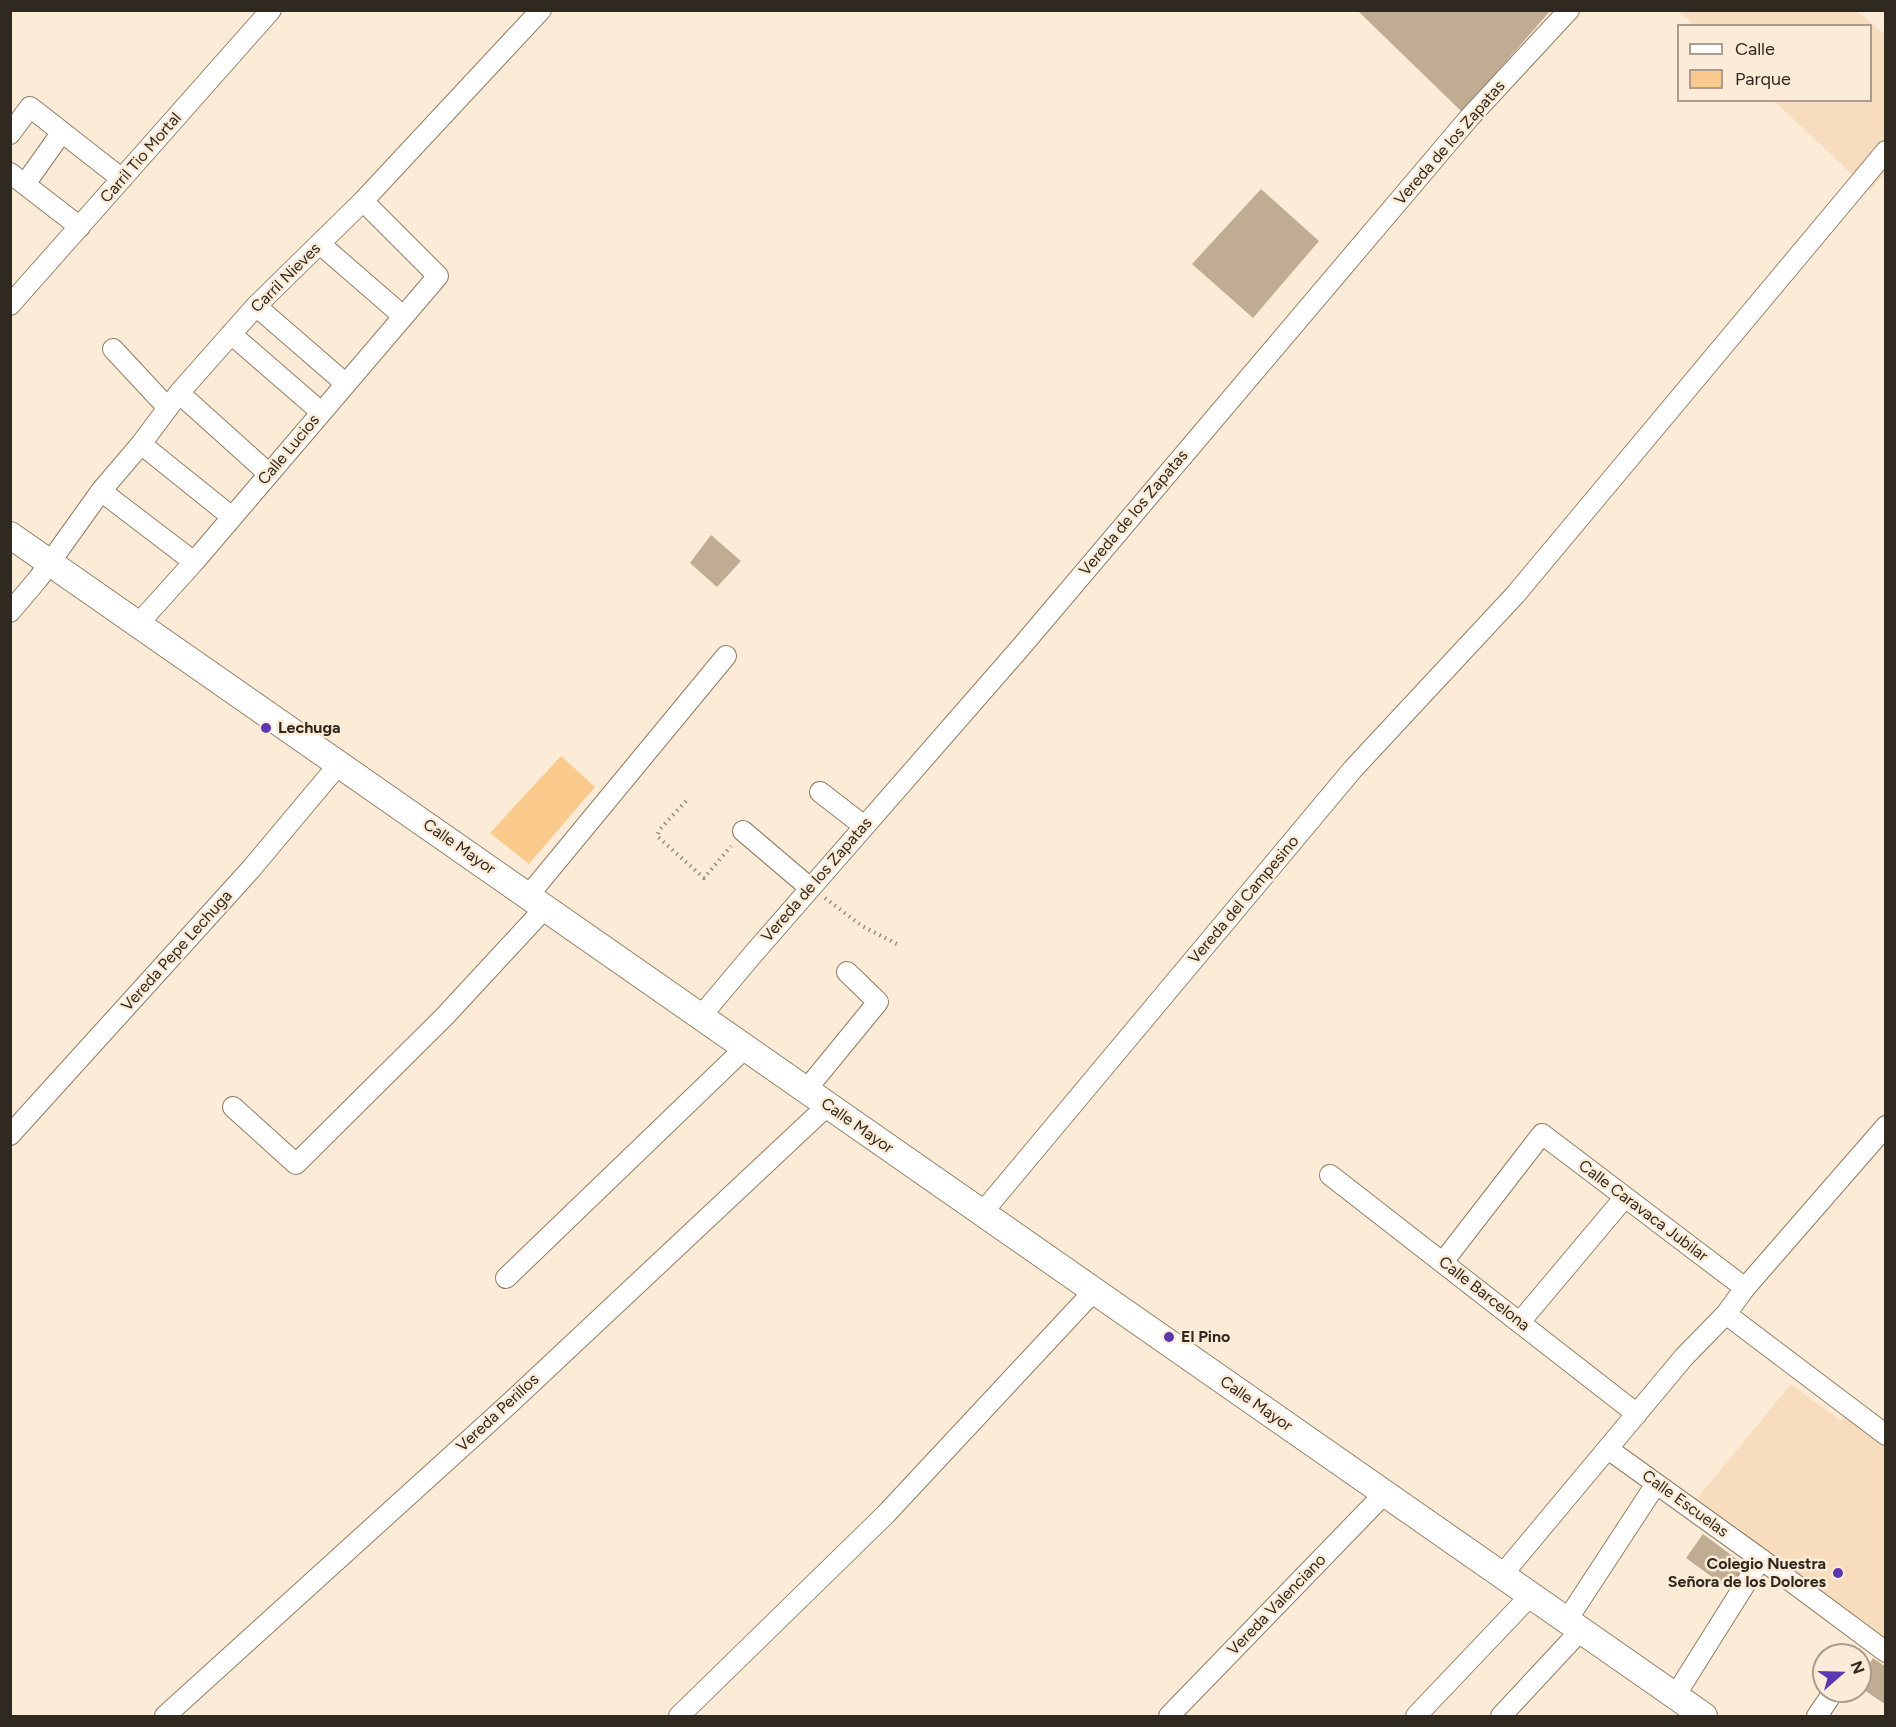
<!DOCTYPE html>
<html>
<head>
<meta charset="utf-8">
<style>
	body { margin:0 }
	#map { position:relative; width:1896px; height:1727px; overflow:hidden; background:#fcebd7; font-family:Figtree,sans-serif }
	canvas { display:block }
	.frame { position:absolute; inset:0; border:12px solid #30291f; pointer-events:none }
	.legend { position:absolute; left:1677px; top:24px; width:195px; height:78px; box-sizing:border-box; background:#fcebd7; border:2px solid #aa9d8d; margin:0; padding:8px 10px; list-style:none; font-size:18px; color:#30291f }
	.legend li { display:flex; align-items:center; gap:12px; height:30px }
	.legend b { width:30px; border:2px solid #aa9d8d }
	.north { position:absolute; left:1812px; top:1643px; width:60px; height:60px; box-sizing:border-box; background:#fcebd7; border:2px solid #aa9d8d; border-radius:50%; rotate:70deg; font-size:16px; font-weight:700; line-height:24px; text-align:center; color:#30291f }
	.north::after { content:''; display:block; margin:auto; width:21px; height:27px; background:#5c38b0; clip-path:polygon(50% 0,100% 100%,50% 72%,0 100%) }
</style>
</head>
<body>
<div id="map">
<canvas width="1896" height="1727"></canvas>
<div class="frame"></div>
<ul class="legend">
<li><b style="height:8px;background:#fff"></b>Calle</li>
<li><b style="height:16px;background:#faca8c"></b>Parque</li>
</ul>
<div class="north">N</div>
</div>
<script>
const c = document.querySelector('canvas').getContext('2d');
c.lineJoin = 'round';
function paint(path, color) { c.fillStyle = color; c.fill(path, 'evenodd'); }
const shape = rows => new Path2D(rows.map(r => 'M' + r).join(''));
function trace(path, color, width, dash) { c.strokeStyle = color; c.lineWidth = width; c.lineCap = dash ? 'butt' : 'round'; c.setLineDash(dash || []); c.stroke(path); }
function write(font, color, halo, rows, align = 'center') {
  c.font = font + ' Figtree,sans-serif'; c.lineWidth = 5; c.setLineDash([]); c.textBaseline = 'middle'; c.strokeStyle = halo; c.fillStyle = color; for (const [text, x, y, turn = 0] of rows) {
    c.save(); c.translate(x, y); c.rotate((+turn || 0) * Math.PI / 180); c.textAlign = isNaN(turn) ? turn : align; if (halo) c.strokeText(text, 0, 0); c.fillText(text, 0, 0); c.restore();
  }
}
paint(shape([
	[1678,11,1857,11,1885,35,1885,173,1870,191,1774,101,1870,100,1870,26,1694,25],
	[1791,1384,1841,1421,1846,1414,1885,1443,1885,1645,1695,1501]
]), '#f7ddbd');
paint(shape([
	[561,756,595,787,529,864,490,833]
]), '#faca8c');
paint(shape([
	[1357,10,1551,10,1462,112],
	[1261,189,1319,241,1253,318,1192,264],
	[711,535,741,561,717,587,690,563],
	[1703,1534,1750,1569,1733,1592,1686,1558],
	[1873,1658,1886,1667,1886,1705,1860,1687,1860,1677]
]), '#c0ac93');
const minor = shape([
	[10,134,30,107,122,179],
	[10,173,80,227],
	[25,184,62,132],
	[320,244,403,316],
	[10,305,271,10],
	[256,306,346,384],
	[231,334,321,412],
	[113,349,168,408],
	[179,393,269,474],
	[141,444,232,517],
	[101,491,194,562],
	[10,612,38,579,101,491,141,444,179,393,256,306,363,201,541,10],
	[139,623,194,562,438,276,363,201],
	[820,792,864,826],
	[743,831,810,888],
	[528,896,726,656],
	[701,1016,754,953,1021,647,1469,118,1569,10],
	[806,1090,878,1002,847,972],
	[233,1107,296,1164,445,1016,545,908],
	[10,1135,251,869,339,764],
	[1330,1175,1637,1414],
	[982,1213,1353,769,1515,595,1886,151],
	[1443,1262,1542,1134,1745,1288],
	[506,1278,745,1048],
	[1726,1314,1745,1288,1886,1126],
	[1520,1322,1625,1197],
	[1608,1449,1761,1559,1886,1652],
	[1502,1575,1684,1357,1726,1314,1886,1435],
	[1567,1620,1656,1484],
	[1675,1696,1761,1559],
	[165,1716,509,1404,828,1105],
	[679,1716,886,1514,1093,1292],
	[1169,1716,1385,1493],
	[1416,1716,1531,1595],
	[1501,1716,1581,1630],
	[1817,1716,1834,1691]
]);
const major = shape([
	[10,535,1704,1716]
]);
trace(minor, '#907e66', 22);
trace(major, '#907e66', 28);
trace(shape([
	[686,801,660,829,657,836,704,878,731,846],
	[825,898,862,926,899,945]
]), '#978b7c', 4, [1.5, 4.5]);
trace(minor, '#fff', 20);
trace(major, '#fff', 26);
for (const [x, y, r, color] of [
	[266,728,6,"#5c38b0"],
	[1169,1337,6,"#5c38b0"],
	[1838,1573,6,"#5c38b0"]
]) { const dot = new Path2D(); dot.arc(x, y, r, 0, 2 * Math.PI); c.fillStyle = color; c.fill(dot); trace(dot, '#fcebd7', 2); }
write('16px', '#30291f', '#fcebd7', [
	["Vereda de los Zapatas",1450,143,-49],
	["Carril Tio Mortal",141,158,-49],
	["Carril Nieves",286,278,-45],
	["Calle Lucios",289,450,-50],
	["Vereda de los Zapatas",1134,513,-50],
	["Calle Mayor",459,847,35],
	["Vereda de los Zapatas",817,880,-49],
	["Vereda del Campesino",1244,900,-50],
	["Vereda Pepe Lechuga",177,951,-48],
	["Calle Mayor",857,1126,35],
	["Calle Caravaca Jubilar",1643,1211,37],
	["Calle Barcelona",1484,1294,38],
	["Calle Mayor",1256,1404,35],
	["Vereda Perillos",498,1413,-43],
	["Calle Escuelas",1685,1504,36],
	["Vereda Valenciano",1277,1605,-46]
]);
write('bold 16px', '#30291f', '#fcebd7', [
	["Lechuga",278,728],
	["El Pino",1181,1337],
	["Colegio Nuestra",1826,1564,"right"],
	["Señora de los Dolores",1826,1582,"right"]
], 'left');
</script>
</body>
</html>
